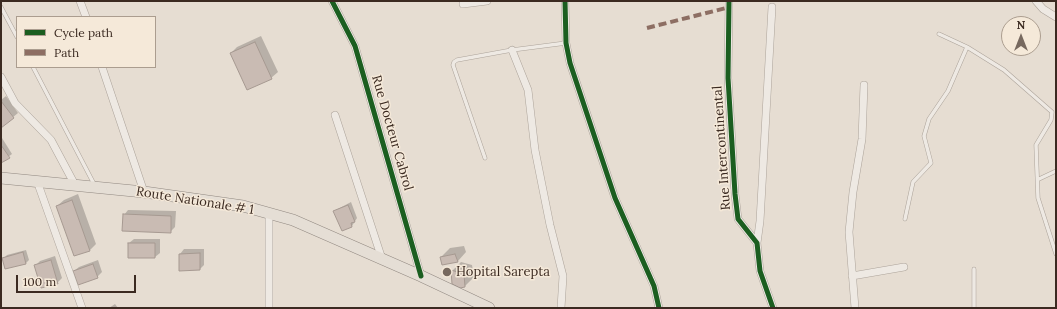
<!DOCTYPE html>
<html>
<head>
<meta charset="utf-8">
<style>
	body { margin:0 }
	#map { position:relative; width:1057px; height:309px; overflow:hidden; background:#e6ddd2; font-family:Lora,serif }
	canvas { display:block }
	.frame { position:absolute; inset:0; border:2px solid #3b2a21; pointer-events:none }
	.legend { position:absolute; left:16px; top:16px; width:140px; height:52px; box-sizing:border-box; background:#f5e9d9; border:1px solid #ab9d8f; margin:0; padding:5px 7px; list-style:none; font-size:12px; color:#3b2a21 }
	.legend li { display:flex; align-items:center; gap:8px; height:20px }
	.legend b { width:20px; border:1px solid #ab9d8f }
	.north { position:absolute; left:1001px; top:16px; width:40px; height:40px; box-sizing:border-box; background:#f5e9d9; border:1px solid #ab9d8f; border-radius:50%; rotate:0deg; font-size:11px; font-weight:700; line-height:16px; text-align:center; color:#3b2a21 }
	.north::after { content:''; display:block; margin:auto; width:14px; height:18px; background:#77695f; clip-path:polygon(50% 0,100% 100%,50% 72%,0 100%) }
	.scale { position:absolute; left:16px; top:275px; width:120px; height:18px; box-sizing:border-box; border:2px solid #3b2a21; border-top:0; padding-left:5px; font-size:12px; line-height:14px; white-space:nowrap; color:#3b2a21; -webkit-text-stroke:3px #f5e9d9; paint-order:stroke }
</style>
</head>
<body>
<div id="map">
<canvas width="1057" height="309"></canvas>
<div class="frame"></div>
<ul class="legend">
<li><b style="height:5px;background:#1b5e20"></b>Cycle path</li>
<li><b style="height:5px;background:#8d6e63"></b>Path</li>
</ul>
<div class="north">N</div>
<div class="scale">100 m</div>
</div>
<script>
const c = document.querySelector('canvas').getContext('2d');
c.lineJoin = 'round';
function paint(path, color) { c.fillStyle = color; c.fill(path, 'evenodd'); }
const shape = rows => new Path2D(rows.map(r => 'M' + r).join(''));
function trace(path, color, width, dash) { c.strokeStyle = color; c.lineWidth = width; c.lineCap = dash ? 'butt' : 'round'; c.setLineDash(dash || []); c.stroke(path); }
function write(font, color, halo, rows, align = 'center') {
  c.font = font + ' Lora,serif'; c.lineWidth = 3; c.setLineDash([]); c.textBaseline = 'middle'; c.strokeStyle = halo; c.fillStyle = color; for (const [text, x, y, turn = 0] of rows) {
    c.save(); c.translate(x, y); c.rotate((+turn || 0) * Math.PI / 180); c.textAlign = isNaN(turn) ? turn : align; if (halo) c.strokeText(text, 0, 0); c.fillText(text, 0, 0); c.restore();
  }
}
paint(shape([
	[261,36,278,72,271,78,231,53,237,47],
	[6,96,18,113,1,127,1,100],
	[2,138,12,154,1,162,1,138],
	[78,194,96,244,90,250,75,255,57,206,64,200],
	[351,202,357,218,352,226,334,211],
	[128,210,176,211,175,227,170,232,124,215],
	[134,239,160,239,160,253,155,257,129,243],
	[464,246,466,252,458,261,441,257,450,248],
	[184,249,204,249,204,265,200,269,180,254],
	[26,250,29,260,26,263,6,268,4,258,7,255],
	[55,256,62,278,57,283,36,265,40,261],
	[98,260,102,272,97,277,74,271,79,267],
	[461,262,472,265,474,277,465,286,452,271],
	[115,304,118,308,109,308]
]), '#0003');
const building = shape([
	[255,42,272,79,247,90,230,53,255,42],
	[1,101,14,118,1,128,1,101],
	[1,145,10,158,1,163,1,145],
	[72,200,90,251,74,256,56,206,72,200],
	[348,205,355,222,351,223,352,227,342,231,333,211,348,205],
	[123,214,171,216,171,233,122,231,123,214],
	[128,243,155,243,155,258,128,258,128,243],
	[23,252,26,264,5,269,2,258,23,252],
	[200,253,200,270,179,271,179,254,200,253],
	[455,254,458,262,442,265,440,257,455,254],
	[51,260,58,284,41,288,34,265,51,260],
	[93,264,98,278,78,285,73,271,93,264],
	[451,270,464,274,465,287,460,288,452,284,451,270]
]);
paint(building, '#c9bbb3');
trace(building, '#a69991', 1);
const lane = shape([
	[1,7,17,37],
	[939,34,967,47,1004,70,1052,112,1051,120,1036,145,1038,198,1056,254],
	[33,67,94,184],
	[485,158,453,65,454,62,457,60,512,50,566,43],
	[1039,179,1056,171],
	[905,219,913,182,931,163,924,136,929,119,948,91,967,47],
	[974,308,974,269]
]);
const street = shape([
	[80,1,86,17],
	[332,1,355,46,421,276],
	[565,1,566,43,570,63,615,198,654,286,659,308],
	[729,1,728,78,735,194,738,219,757,243,760,271,773,308],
	[1036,1,1043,9,1056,17],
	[463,4,487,1],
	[512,50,528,90,535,150,550,225,563,276,561,308],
	[102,67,144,192],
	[1,77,15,103,51,140,75,185],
	[335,115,382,259],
	[37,181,82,308],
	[757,243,760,221,772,7],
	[852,276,904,267],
	[269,308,269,214],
	[855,308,849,232,853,192,862,139,864,85]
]);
const primary = shape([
	[1,178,144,192,243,206,293,220,421,276,489,308]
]);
trace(lane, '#aca39a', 4.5);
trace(street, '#aca39a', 8);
trace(primary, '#918881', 12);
trace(lane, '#eee9e3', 3.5);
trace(street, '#eee9e3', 7);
trace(primary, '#e5ded5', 11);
trace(shape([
	[647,28,730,7]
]), '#8d6e63', 4, [8, 4]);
trace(shape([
	[332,1,355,46,421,276],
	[565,1,566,43,570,63,615,198,654,286,659,308],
	[729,1,728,78,735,194,738,219,757,243,760,271,773,308]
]), '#1b5e20', 5);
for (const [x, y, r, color] of [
	[447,272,5,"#77695f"]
]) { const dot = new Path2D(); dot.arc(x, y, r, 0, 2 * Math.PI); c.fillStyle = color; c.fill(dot); trace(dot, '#f5e9d9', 1.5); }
write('13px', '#3b2a21', '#f5e9d9', [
	["Rue Docteur Cabrol",392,133,74],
	["Rue Intercontinental",722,148,-94],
	["Route Nationale # 1",195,201,9]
]);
write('13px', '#3b2a21', '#f5e9d9', [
	["Hopital Sarepta",456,272]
], 'left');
</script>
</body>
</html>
